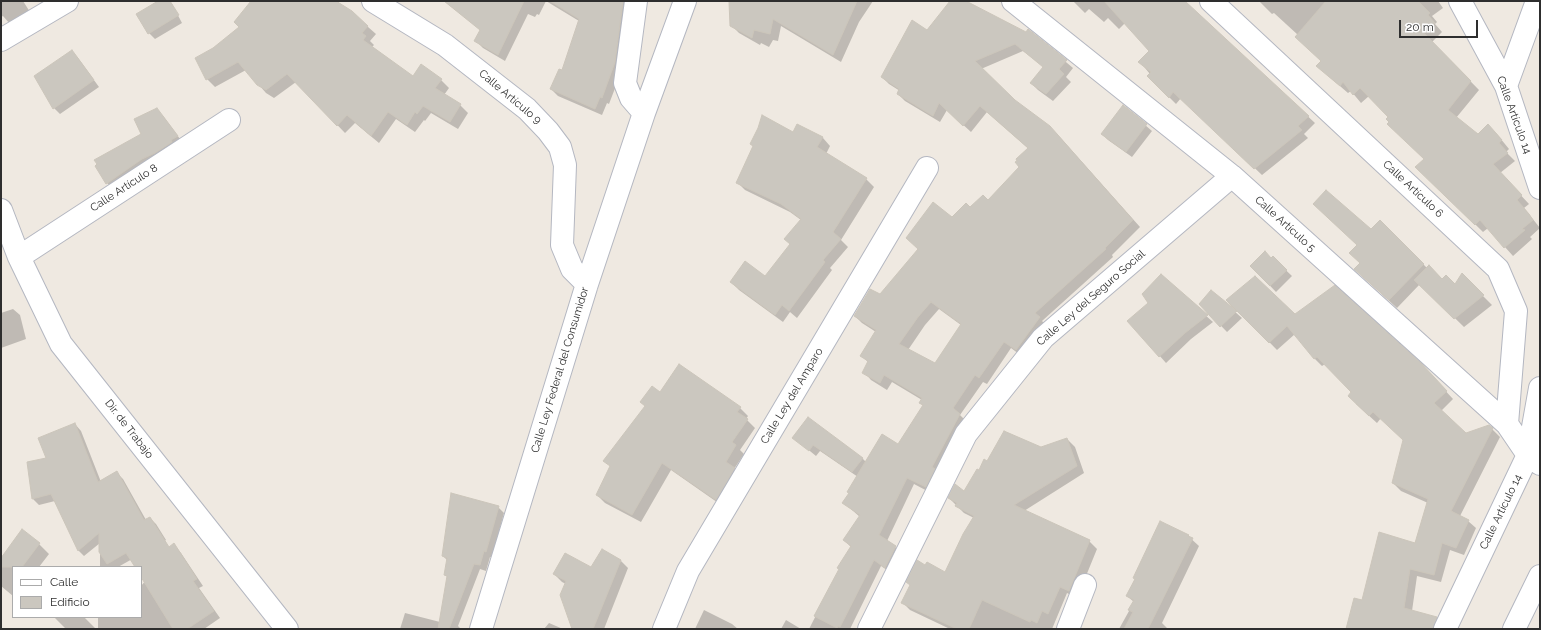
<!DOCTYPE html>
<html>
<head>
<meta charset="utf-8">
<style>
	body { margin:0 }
	#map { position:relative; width:1541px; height:630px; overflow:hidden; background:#efe9e1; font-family:Raleway,sans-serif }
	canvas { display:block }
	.frame { position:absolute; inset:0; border:2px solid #2e2e2e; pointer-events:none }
	.legend { position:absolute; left:12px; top:566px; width:130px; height:52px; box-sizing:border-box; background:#fff; border:1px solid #ababab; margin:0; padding:5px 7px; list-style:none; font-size:12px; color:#2e2e2e }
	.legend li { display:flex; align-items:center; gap:8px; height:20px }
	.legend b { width:20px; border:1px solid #ababab }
	.scale { position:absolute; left:1399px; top:20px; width:79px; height:18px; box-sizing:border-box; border:2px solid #2e2e2e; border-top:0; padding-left:5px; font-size:12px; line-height:14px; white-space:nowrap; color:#2e2e2e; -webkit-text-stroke:3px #fff; paint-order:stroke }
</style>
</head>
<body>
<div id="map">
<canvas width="1541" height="630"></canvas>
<div class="frame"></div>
<ul class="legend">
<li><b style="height:5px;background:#fff"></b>Calle</li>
<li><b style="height:11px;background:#cbc7bf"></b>Edificio</li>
</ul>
<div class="scale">20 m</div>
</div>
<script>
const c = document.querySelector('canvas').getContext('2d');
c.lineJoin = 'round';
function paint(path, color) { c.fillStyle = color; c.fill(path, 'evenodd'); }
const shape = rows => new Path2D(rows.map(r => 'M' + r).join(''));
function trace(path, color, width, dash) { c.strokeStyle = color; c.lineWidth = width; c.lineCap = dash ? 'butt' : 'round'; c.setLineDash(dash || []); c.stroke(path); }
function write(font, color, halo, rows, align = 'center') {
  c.font = font + ' Raleway,sans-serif'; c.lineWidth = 3.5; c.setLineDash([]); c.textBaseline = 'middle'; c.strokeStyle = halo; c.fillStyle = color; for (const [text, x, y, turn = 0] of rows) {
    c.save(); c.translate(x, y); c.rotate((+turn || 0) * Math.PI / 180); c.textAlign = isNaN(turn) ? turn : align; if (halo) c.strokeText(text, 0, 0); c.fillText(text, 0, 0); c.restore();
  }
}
paint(shape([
	[1,1,23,1,30,12,10,24,3,16,1,17],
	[161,1,168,1,172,4,182,23,155,39,149,33],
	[252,1,334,1,351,12,376,34,370,41,374,45,372,47,413,77,441,80,449,88,444,95,460,105,468,113,458,129,431,113,425,121,424,120,415,132,396,119,379,143,355,123,345,133,296,82,274,98,266,93,246,70,215,87,207,79,214,48,240,27],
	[444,1,546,1,539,15,537,14,535,17,528,14,505,61,483,48,476,41,481,30],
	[546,1,623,1,630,9,622,70,609,104,607,103,602,115,558,96,551,89,563,72,579,21],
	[730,1,873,1,859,22,841,62,781,26,778,41,773,40,769,47,761,43,760,45,739,33,731,25],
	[952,1,964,1,1026,33,1028,30,1073,68,1066,77,1071,82,1053,101,1038,90,1031,83,1044,67,1023,51,981,69,1015,101,1057,134,1140,227,1112,255,1113,257,1042,321,1046,325,1023,357,1011,348,987,384,983,382,960,415,967,422,933,494,914,484,887,541,903,554,893,574,881,566,850,629,809,629,851,547,844,540,860,517,844,503,858,477,820,451,816,456,794,438,862,458,866,462,899,445,924,406,920,403,922,400,892,382,887,390,871,380,864,372,868,362,861,355,876,332,862,323,855,316,881,296,952,219,970,208,988,201,1021,167,1029,149,987,112,971,132,947,110,940,122,905,101,898,94,900,91,889,84,882,77,928,31],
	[939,309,961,325,936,365,908,350,925,325],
	[1073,1,1184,1,1315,123,1304,134,1308,138,1262,175,1181,98,1176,104,1148,76,1150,74,1140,62,1150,51,1125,23,1119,29,1108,18,1104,22,1089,9,1085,13],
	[1259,1,1438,1,1443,8,1432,16,1437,22,1435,24,1442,32,1432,42,1479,90,1456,118,1478,135,1496,133,1509,149,1506,152,1515,161,1500,173,1529,204,1524,208,1540,228,1530,237,1532,239,1513,256,1488,228,1483,232,1417,167,1425,159,1390,122,1389,117,1369,96,1361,103,1351,91,1348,93,1326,74,1322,61,1298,35,1274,13,1272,14],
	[72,52,78,58,99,87,60,114,54,108],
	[1123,106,1152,131,1132,157,1108,140,1102,134],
	[163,116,183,143,113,189,107,183,96,166,142,134],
	[798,125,823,138,830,146,826,154,866,179,874,187,841,240,848,247,830,268,832,270,797,318,790,312,783,322,739,290,731,282,765,278,791,245,801,220,790,212,745,190,737,182,754,147,751,144,793,133],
	[1380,221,1427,268,1442,280,1455,285,1462,275,1492,305,1464,327,1420,284,1397,308,1363,277,1362,263,1371,231],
	[1273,258,1292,276,1276,292,1251,266],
	[1161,276,1213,322,1191,339,1166,363,1129,321,1150,303],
	[1211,291,1242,318,1227,332,1200,304],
	[1228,300,1295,316,1428,372,1453,399,1441,411,1466,434,1489,426,1500,437,1460,516,1468,521,1476,528,1464,555,1450,550,1441,582,1417,576,1412,611,1430,629,1347,629,1363,601,1415,544,1428,503,1401,491,1393,483,1404,440,1381,418,1377,423,1356,404,1353,392,1325,364,1322,366,1315,359,1295,334,1277,350],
	[13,309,20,315,26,339,1,348,1,313],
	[660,394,740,408,748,416,746,419,755,428,740,450,744,454,734,469,742,477,724,507,671,470,641,522,605,503,597,495],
	[75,424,81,431,101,482,117,473,123,479,146,520,150,518,156,524,166,540,118,567,100,567,100,543,84,556,78,550,55,501,39,505,33,499,28,462,47,459],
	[1067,439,1075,447,1084,473,1024,511,1089,541,1097,549,1077,598,1067,593,1052,629,950,629,910,610,902,602,925,566,945,574,974,518,964,513,949,498,965,492,988,462,1041,449],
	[498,507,504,513,492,557,490,557,486,571,480,569,458,626,461,629,400,629,405,613,440,622,448,577,445,574,448,561,443,556],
	[1161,523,1188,536,1199,546,1162,623,1168,629,1119,629,1134,602,1127,596],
	[39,544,49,554,39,567,13,567,13,596,1,586,1,559],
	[175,546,181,553,203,586,199,588,220,618,204,629,98,629,98,617,141,617,141,586],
	[620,560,628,568,604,629,573,629,566,584,562,582,554,574,591,568],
	[704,610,732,624,738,629,695,629],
	[54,617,84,617,96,629,66,629],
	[786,620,801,629,781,629],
	[549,623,563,629,544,629]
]), '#0003');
const building = shape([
	[158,1,170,1,179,15,148,34,136,14,158,1],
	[251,1,336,1,352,11,368,26,362,33,366,36,363,40,413,76,421,64,442,79,435,88,461,104,450,122,423,106,417,114,415,112,407,125,388,112,371,136,347,115,337,126,287,74,266,90,257,85,238,62,206,80,195,58,213,48,239,27,234,22,251,1],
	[444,1,524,1,498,55,474,41,480,30,444,1],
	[550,1,623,1,615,62,602,98,600,97,595,109,550,89,559,69,562,70,579,19,550,1],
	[729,1,857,1,833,55,773,19,770,34,754,30,752,38,730,26,729,1],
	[950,1,966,1,1026,32,1028,29,1067,60,1059,69,1064,74,1046,94,1030,83,1043,67,1015,44,975,61,1015,100,1050,126,1133,220,1105,248,1106,249,1035,313,1040,317,1016,350,1004,342,979,378,975,375,953,408,960,414,932,467,935,469,926,487,907,478,879,535,896,546,885,568,874,560,840,627,838,626,837,628,814,616,839,569,837,568,851,546,843,540,860,515,842,503,849,493,847,492,882,434,898,444,923,405,919,403,922,398,884,375,880,383,862,373,868,361,860,356,876,330,854,316,870,289,880,294,918,249,906,238,933,202,952,217,966,203,970,207,983,195,988,200,1019,167,1015,162,1017,161,1016,159,1028,148,980,106,963,126,939,103,933,116,897,94,899,89,881,77,912,20,927,30,950,1],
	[931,302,961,324,935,363,899,344,918,317,931,302],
	[1104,1,1185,1,1309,116,1298,126,1302,130,1254,169,1173,92,1169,98,1147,76,1151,72,1138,62,1149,51,1104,1],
	[1326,1,1418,1,1430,13,1428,15,1435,23,1424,33,1471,81,1448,110,1478,134,1488,124,1502,140,1499,143,1508,153,1493,164,1522,195,1517,200,1529,214,1533,220,1522,229,1525,230,1504,248,1480,220,1475,225,1415,167,1424,159,1387,124,1389,122,1386,119,1388,117,1360,88,1353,95,1343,82,1340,86,1316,66,1321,61,1295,37,1326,1],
	[72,50,94,80,53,109,34,76,72,50],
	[1123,105,1147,124,1126,152,1101,134,1123,105],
	[157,108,178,136,171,140,172,142,155,153,142,159,106,184,95,166,97,164,94,160,141,134,134,119,157,108],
	[762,115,793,132,797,124,823,137,817,147,867,178,833,232,841,239,823,260,825,262,789,311,782,305,775,315,730,282,745,261,765,276,790,244,784,239,801,219,781,204,736,183,753,146,750,144,758,128,762,115],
	[1326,190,1371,229,1380,220,1424,264,1389,300,1354,269,1360,263,1349,253,1357,245,1313,204,1326,190],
	[1265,251,1271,258,1273,256,1287,270,1270,286,1250,266,1265,251],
	[1429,265,1442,279,1446,275,1455,284,1462,273,1484,295,1454,319,1414,280,1429,265],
	[1161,274,1208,315,1185,333,1159,357,1127,321,1148,303,1142,294,1161,274],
	[1255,276,1295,314,1335,285,1421,363,1447,391,1434,403,1466,433,1489,425,1493,428,1451,511,1469,520,1456,548,1442,543,1434,575,1410,569,1404,608,1437,617,1433,629,1346,629,1354,598,1362,600,1379,532,1415,543,1428,499,1392,483,1403,440,1373,412,1369,416,1348,396,1351,392,1317,357,1314,359,1287,326,1269,343,1226,300,1255,276],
	[1211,290,1237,311,1220,327,1199,304,1211,290],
	[679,364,741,407,737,412,748,419,732,442,736,445,726,462,735,468,716,500,662,463,632,515,596,495,610,466,603,461,645,406,640,402,652,386,660,392,679,364],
	[808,417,863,458,852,472,813,445,809,451,792,438,808,417],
	[75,423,98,482,117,471,144,520,150,517,169,547,174,543,197,579,193,581,214,611,187,629,173,629,141,577,141,567,135,567,126,553,107,564,99,552,99,533,78,551,51,494,32,499,27,462,46,458,38,438,75,423],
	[1004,431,1041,447,1067,438,1077,466,1014,505,1090,540,1069,591,1060,587,1048,614,1042,611,1037,623,1031,620,1030,622,982,600,969,629,957,629,901,603,910,585,906,582,917,560,925,565,927,562,945,572,963,534,974,516,955,506,957,503,948,498,955,484,964,491,977,469,979,470,984,459,987,461,1004,431],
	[451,493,499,506,486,552,484,551,480,565,474,564,449,629,438,629,447,576,444,575,447,558,442,556,451,493],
	[1160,521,1189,535,1188,536,1193,538,1148,629,1124,629,1133,612,1128,610,1134,600,1126,596,1135,579,1133,578,1160,521],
	[22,529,40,543,22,567,1,567,1,558,22,529],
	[602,549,621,560,593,629,572,629,560,595,566,581,553,574,565,553,591,567,602,549]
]);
paint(building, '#cbc7bf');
trace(building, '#cbc5ba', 1);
const minor = shape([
	[373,1,445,45,527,109,548,131,560,147,565,165,562,245,572,269,587,284],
	[636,1,625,83,631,98,644,113],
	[1013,1,1232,176,1507,424,1528,455,1540,464],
	[1211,1,1498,269,1516,311,1507,424],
	[1460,1,1506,86,1540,188],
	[1,40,67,1],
	[1506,86,1537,1],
	[1,210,19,257,61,344,287,629],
	[19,257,229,120],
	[481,629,587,284,644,113,685,1],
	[664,629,688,571,927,168],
	[869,629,966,434,1043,338,1232,176],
	[1068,629,1085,585],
	[1445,629,1528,455,1540,388],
	[1514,629,1540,576]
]);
trace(minor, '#b4b7c1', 24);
trace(minor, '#fff', 22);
write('11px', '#2e2e2e', '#fff', [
	["Calle Artículo 9",510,97,40],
	["Calle Artículo 14",1514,115,70],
	["Calle Artículo 8",124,188,-33],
	["Calle Artículo 6",1413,189,43],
	["Calle Artículo 5",1285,224,42],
	["Calle Ley del Seguro Social",1091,298,-41],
	["Calle Ley Federal del Consumidor",560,370,-73],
	["Calle Ley del Amparo",792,396,-59],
	["Dir. de Trabajo",129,429,52],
	["Calle Artículo 14",1501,512,-64]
]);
</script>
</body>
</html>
